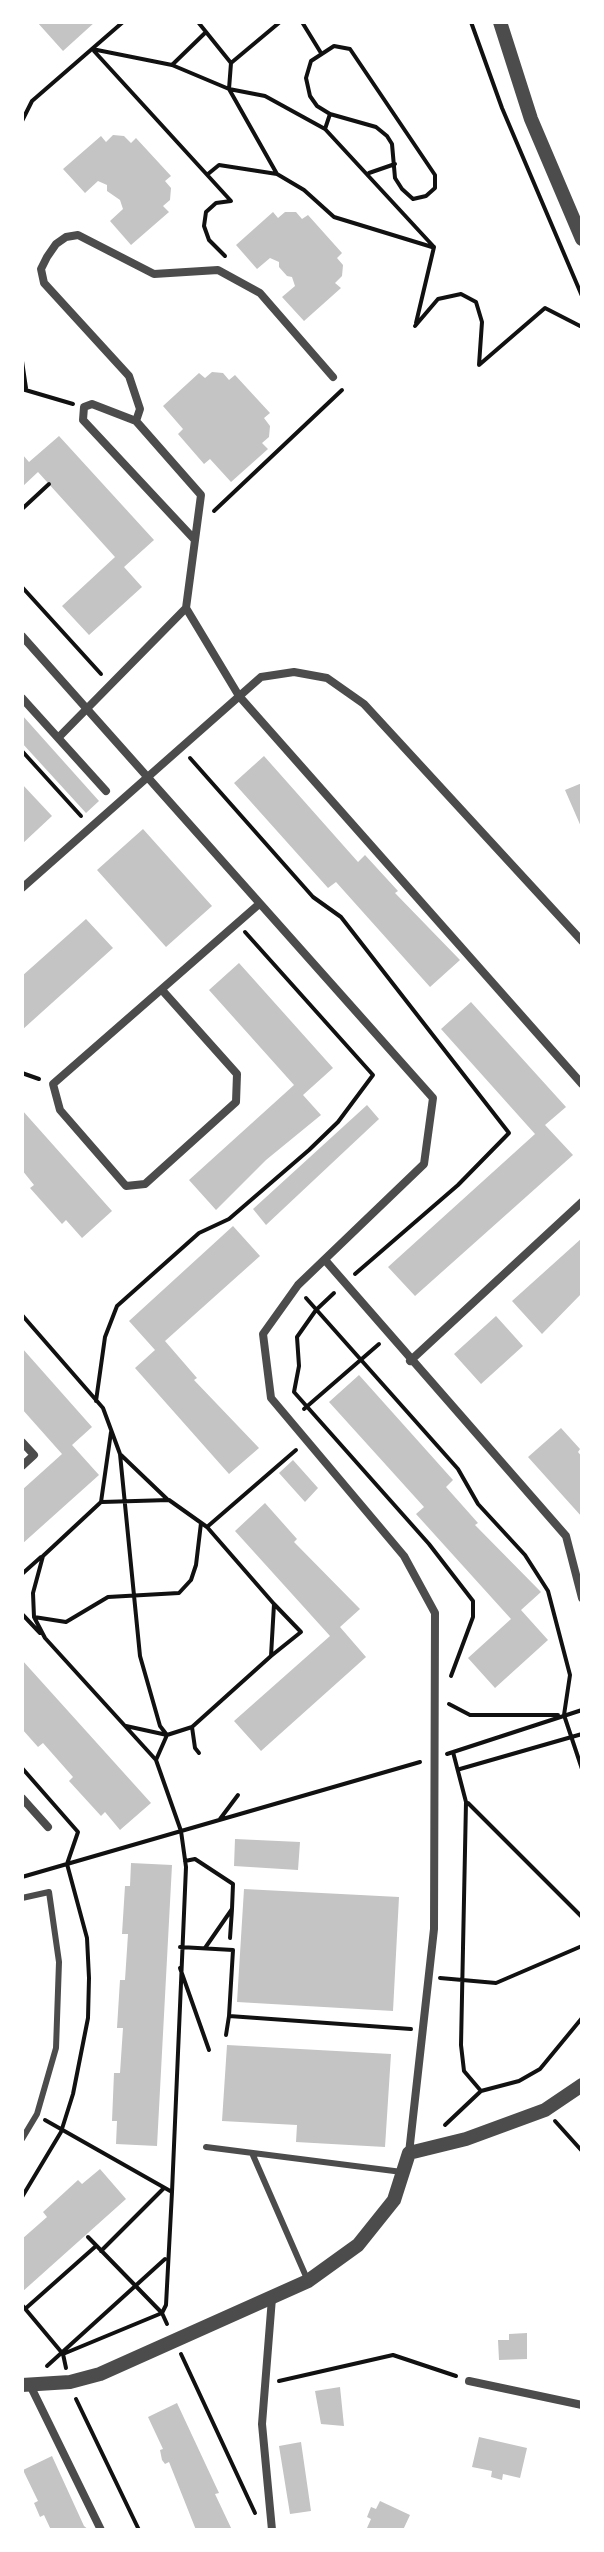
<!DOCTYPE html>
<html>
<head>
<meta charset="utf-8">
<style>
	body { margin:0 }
	#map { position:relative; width:604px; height:2552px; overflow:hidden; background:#fff; font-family:"DM Sans",sans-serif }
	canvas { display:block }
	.frame { position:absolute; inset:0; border:24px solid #fff; pointer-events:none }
</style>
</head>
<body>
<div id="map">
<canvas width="604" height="2552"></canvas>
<div class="frame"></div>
</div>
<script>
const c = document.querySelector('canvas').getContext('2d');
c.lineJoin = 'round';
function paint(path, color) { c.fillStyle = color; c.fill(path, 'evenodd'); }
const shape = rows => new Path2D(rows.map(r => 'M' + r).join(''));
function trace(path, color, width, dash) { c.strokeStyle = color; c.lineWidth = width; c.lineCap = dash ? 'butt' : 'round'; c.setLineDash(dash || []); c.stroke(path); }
paint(shape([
	[37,22,95,22,63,51],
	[113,135,124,136,131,143,136,138,171,176,165,181,171,188,170,200,163,206,169,212,131,245,110,221,123,209,120,200,107,191,107,185,98,181,85,193,63,169,101,136,106,142],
	[273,212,278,218,285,212,296,212,302,219,308,215,342,253,337,258,343,265,342,276,335,283,341,288,304,321,282,297,295,286,292,277,287,276,279,267,279,262,270,258,257,269,236,245],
	[212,372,223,373,229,380,235,375,270,413,264,418,270,426,269,437,262,443,268,449,231,482,210,459,204,464,178,434,183,429,163,406,199,373,205,378],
	[59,436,154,540,124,567,142,587,89,635,62,606,115,557,38,472,22,487,22,454,29,462],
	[22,715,99,801,86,813,22,743],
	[264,756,358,862,365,855,398,891,395,893,460,960,430,987,336,882,328,888,234,783],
	[582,783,582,829,565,790],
	[22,784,52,816,22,844],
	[143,829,212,906,166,947,97,870],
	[86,919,113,948,22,1030,22,976],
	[239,963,333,1068,303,1095,321,1115,266,1160,216,1210,189,1180,294,1085,209,990],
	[471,1002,566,1107,545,1125,573,1155,415,1296,388,1267,535,1134,441,1029],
	[367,1105,379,1119,266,1225,253,1209],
	[22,1110,112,1211,82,1238,66,1220,62,1224,30,1188,34,1185,22,1170],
	[233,1226,260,1256,165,1341,197,1378,194,1380,259,1448,229,1474,135,1368,155,1350,129,1321],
	[582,1238,582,1293,542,1334,512,1301],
	[496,1316,523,1346,481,1384,454,1354],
	[22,1348,92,1427,72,1445,99,1475,22,1544,22,1490,62,1454,22,1409],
	[359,1375,453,1480,446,1487,478,1523,475,1525,541,1592,521,1610,548,1640,495,1688,468,1658,511,1619,416,1514,424,1507,329,1402],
	[561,1428,580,1449,578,1452,582,1457,582,1517,528,1457],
	[293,1460,318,1488,305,1502,279,1473],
	[265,1503,297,1539,294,1542,360,1609,340,1627,366,1657,261,1751,234,1721,330,1636,235,1531],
	[22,1660,151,1803,120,1830,105,1812,101,1816,69,1781,73,1777,43,1743,38,1747,22,1729],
	[235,1839,300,1842,298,1870,234,1866],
	[131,1863,172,1865,157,2146,116,2144,117,2121,112,2121,114,2073,120,2073,123,2028,117,2028,120,1980,125,1980,128,1934,122,1934,125,1886,130,1886],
	[244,1889,399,1897,393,2011,237,2002],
	[227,2045,391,2054,385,2147,296,2142,297,2125,222,2121],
	[100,2169,126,2199,22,2292,22,2239,47,2217,43,2212,78,2180,82,2184],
	[527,2333,527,2359,499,2360,498,2340,509,2340,509,2334],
	[340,2387,344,2426,321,2424,315,2391],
	[177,2403,219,2493,215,2494,232,2530,196,2530,169,2462,165,2464,162,2460,160,2450,163,2449,148,2417],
	[479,2437,527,2448,520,2478,503,2474,502,2480,491,2477,492,2471,472,2467],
	[301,2442,311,2511,290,2514,279,2446],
	[52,2456,84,2526,89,2530,51,2530,44,2515,40,2517,34,2503,38,2501,23,2470],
	[380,2501,410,2515,403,2530,367,2528,371,2519,367,2517,371,2507,376,2509]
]), '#c4c4c4');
trace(shape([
	[198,22,231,63,229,89,277,174],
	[302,22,321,53],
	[471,22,502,108,582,296],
	[334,46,350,49,435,175,435,188,426,196,413,199,402,189,395,178,392,144,387,136,376,127,330,114,317,106,310,96,306,78,311,61,334,46],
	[92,49,172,65,229,89,265,96,325,129,434,247],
	[94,51,231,201,216,203,206,212,204,226,209,240,225,256],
	[231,63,280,22],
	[172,65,206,32],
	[22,121,32,101,123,22],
	[325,129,330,114],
	[369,173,395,164],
	[208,174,219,165,277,174,304,190,334,217,432,247],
	[416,323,434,247],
	[415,326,438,299,461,294,476,302,482,322,479,365,545,308,582,327],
	[22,361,26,388],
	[22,389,73,404],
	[22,509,49,484],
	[214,511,342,390],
	[22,587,101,674],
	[22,751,81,816],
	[190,758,313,897,341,917,509,1133,458,1185,355,1274],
	[22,1073,39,1079],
	[334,1293,316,1310,297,1337,299,1366,294,1392,429,1544,473,1601,473,1617,451,1676],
	[306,1298,458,1469,478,1504,525,1555,548,1591,570,1675,564,1715,582,1769],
	[22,1315,103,1408,120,1454,140,1656,160,1726,167,1735,156,1760,181,1831,186,1867,172,2192,166,2305,162,2313,167,2324],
	[96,1401,105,1337,117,1306,199,1233,229,1219,309,1150,338,1122,373,1075,245,932],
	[304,1409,379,1344],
	[111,1432,101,1502,43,1556,33,1593,34,1617,45,1638,156,1760],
	[121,1455,167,1499],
	[102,1502,169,1500,207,1527,296,1450],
	[22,1574,41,1557],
	[22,1614,40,1633],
	[34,1617,66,1622,108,1597,179,1593,191,1580,196,1565,201,1523],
	[271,1656,301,1632,274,1604],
	[449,1704,470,1715,558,1715],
	[126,1726,167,1735,192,1727,271,1656,274,1604,207,1527],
	[192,1727,195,1748,199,1753],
	[453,1752,466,1802,461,2045,464,2071,481,2091,519,2081,540,2069,582,2018],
	[447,1754,582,1710],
	[22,1768,78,1832,67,1864,87,1938,89,1978,88,2018,73,2094,61,2132,22,2197],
	[460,1769,582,1734],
	[468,1803,582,1917],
	[220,1819,238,1795],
	[185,1861,195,1859,233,1884,232,1909],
	[22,1877,420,1762],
	[180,1947,233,1950,229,2016,411,2029],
	[205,1948,232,1909,230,1938],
	[180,1968,209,2050],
	[440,1978,496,1983,582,1946],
	[226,2035,229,2016],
	[45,2120,172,2192],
	[555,2121,582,2151],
	[445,2125,481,2091],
	[101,2251,164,2188],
	[22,2305,63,2354,66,2368],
	[25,2309,96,2246],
	[63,2354,162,2313,88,2237],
	[181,2354,255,2513],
	[47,2366,165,2259],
	[279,2381,393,2355,456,2376],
	[76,2399,139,2530]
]), '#111', 4);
trace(shape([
	[22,1898,49,1892,59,1962,56,2048,37,2114,22,2139],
	[206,2147,402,2172],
	[252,2153,308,2281]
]), '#4c4c4c', 6);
trace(shape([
	[136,421,140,409,129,376,44,283,41,269,47,257,56,244,66,237,78,235,154,274,218,270,260,293,333,377],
	[194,539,83,420,84,407,92,404,136,421,201,495,186,608,239,696,582,1084],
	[22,636,433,1098,424,1164,298,1285,263,1334,271,1398,404,1556,435,1613,434,1929,409,2153],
	[22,698,106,791],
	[58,738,186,608],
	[22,888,261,677,294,672,327,678,364,704,582,941],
	[162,990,237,1074,236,1102,145,1184,126,1186,60,1110,53,1084,258,905],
	[325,1260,566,1536,582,1598],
	[410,1361,582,1202],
	[22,1442,34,1455,22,1466],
	[22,1798,48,1827],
	[272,2298,262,2424,272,2530],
	[469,2381,582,2405],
	[30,2385,101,2530]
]), '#4c4c4c', 8);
trace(shape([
	[500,22,531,119,582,239],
	[22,2385,70,2382,100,2374,308,2281,358,2245,394,2200,409,2153,466,2139,545,2110,582,2085]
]), '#4c4c4c', 14);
</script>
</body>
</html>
